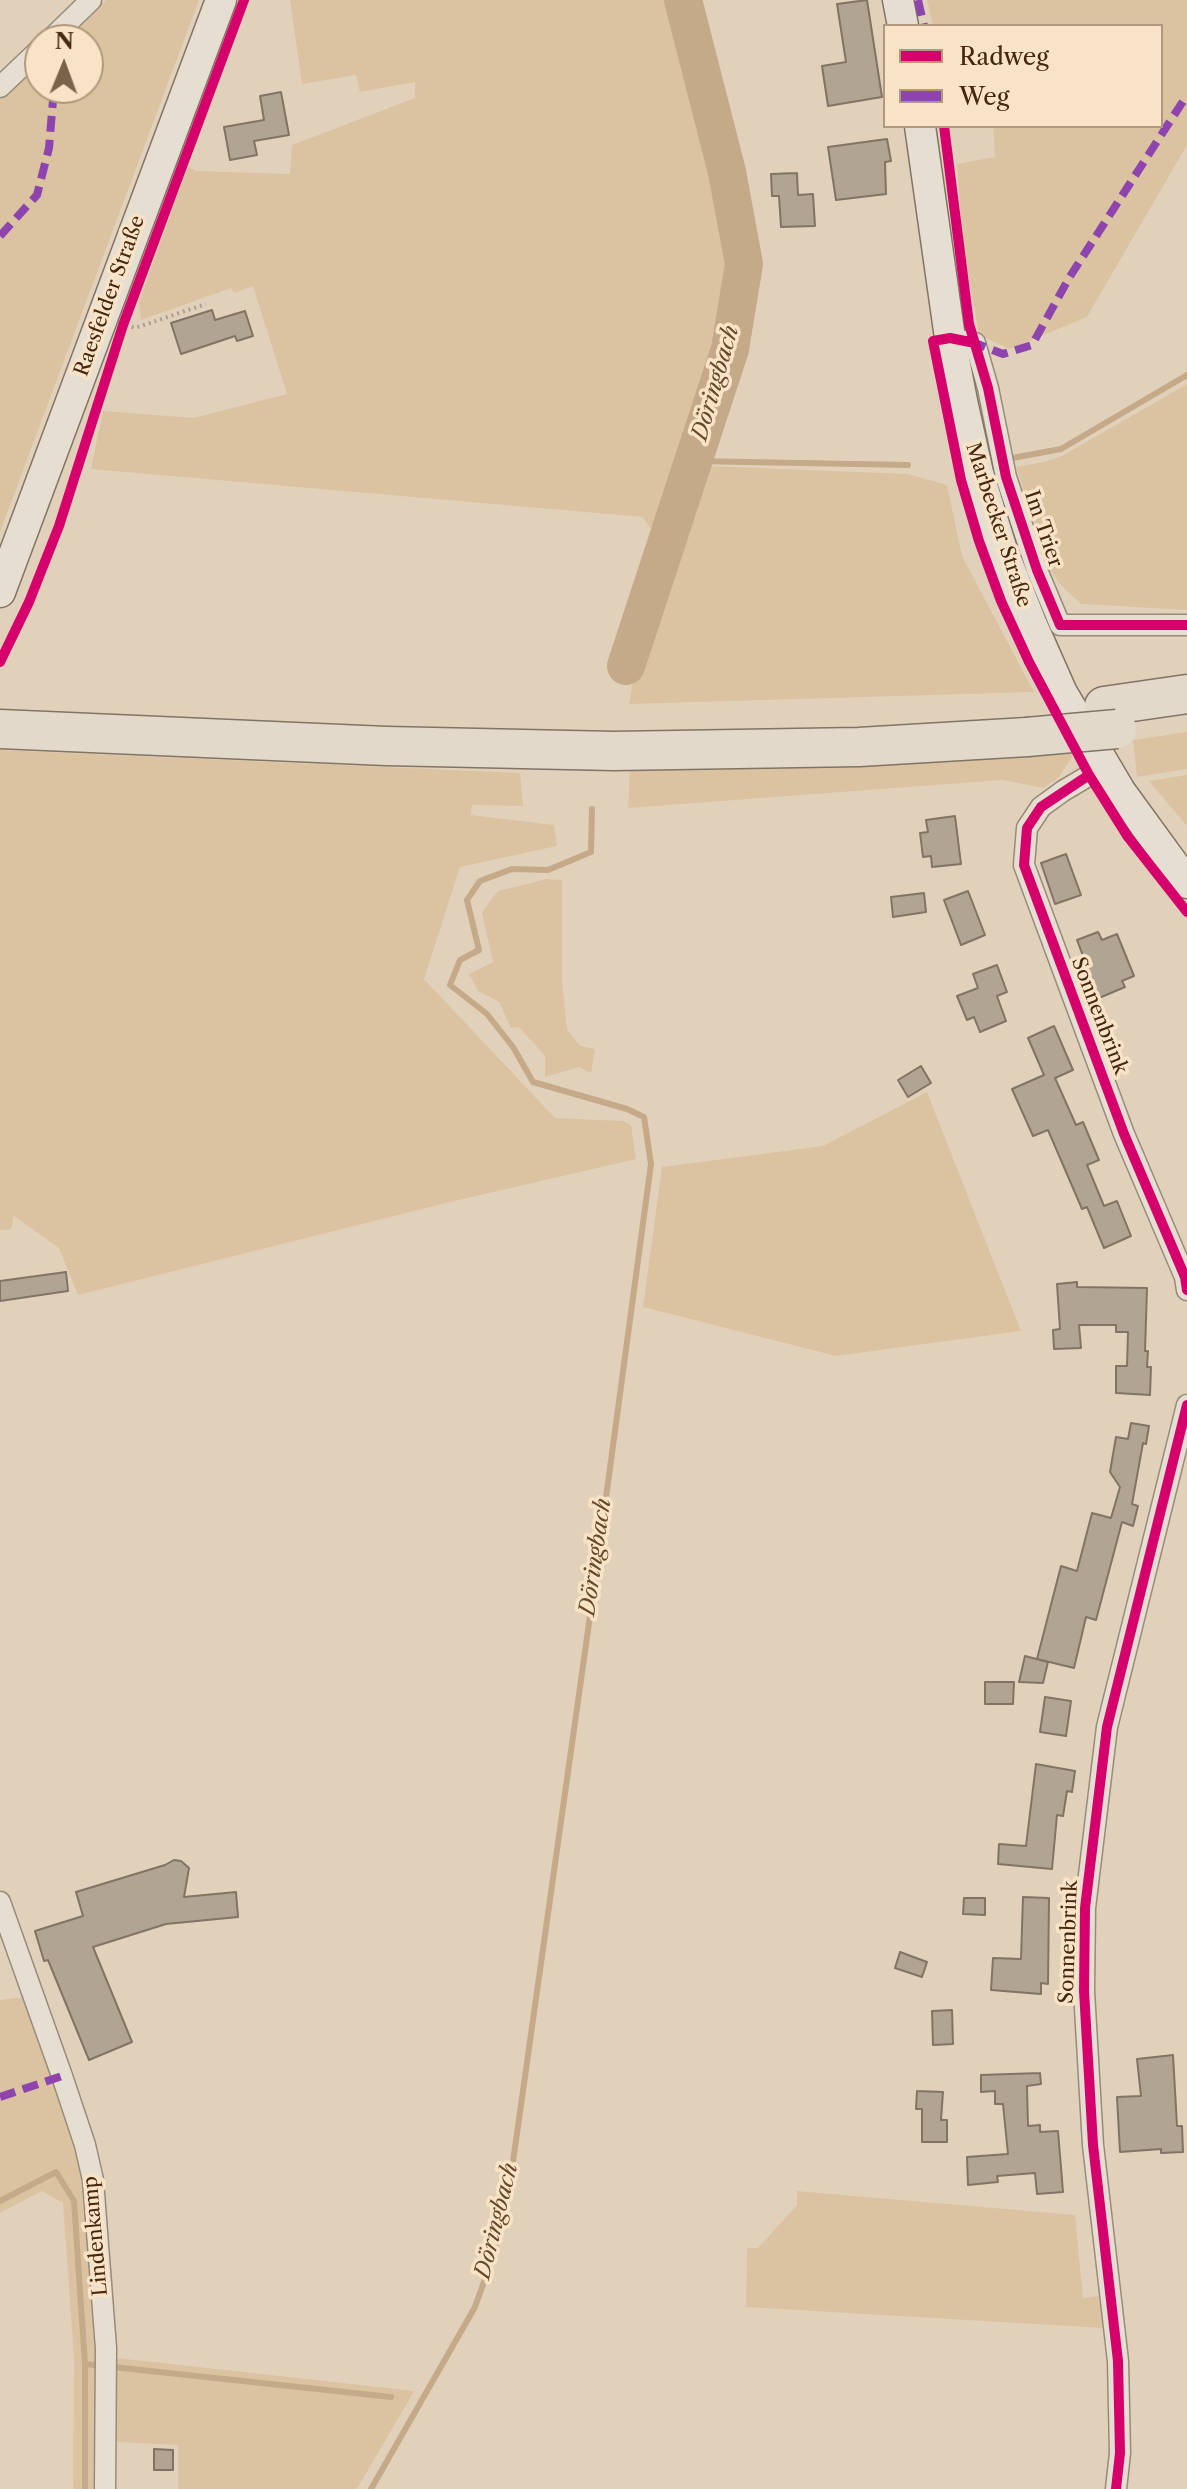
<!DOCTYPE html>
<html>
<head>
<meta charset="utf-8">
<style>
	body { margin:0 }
	#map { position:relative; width:1187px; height:2489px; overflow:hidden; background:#e2d1ba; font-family:"Libre Caslon Text",serif }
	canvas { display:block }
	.legend { position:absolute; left:883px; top:24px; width:280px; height:104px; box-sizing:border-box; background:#f8e3c6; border:2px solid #b0987c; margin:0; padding:10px 14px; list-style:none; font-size:24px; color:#44270e }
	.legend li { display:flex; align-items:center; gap:16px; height:40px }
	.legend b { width:40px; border:2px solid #b0987c }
	.north { position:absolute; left:24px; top:24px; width:80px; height:80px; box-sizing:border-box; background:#f8e3c6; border:2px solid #b0987c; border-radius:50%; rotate:1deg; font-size:22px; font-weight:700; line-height:32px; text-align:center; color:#44270e }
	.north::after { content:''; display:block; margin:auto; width:28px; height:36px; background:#7b624a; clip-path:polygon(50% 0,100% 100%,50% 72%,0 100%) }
</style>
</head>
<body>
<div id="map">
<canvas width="1187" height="2489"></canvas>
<ul class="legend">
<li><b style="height:10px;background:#d6006c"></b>Radweg</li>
<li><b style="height:10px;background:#8e44ad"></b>Weg</li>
</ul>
<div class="north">N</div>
</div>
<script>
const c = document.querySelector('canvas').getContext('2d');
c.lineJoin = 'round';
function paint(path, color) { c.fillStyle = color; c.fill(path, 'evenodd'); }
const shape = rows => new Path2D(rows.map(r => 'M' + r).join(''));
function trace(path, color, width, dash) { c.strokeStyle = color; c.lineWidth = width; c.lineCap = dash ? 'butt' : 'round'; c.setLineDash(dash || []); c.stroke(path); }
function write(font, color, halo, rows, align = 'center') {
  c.font = font + ' "Libre Caslon Text",serif'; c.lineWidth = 7; c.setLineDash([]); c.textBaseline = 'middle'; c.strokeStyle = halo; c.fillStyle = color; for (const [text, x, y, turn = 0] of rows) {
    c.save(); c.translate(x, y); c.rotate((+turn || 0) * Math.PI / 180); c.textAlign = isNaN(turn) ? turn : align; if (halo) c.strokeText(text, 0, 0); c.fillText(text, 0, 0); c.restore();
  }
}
paint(shape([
	[106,0,199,0,0,532,0,96,40,60,40,88,88,88,88,40,62,40],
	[290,0,668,0,730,222,734,274,719,338,685,440,651,529,643,517,91,469,103,411,194,418,287,394,253,286,234,293,231,288,141,320,139,302,188,166,196,171,290,174,292,145,415,98,415,82,360,92,356,75,302,84],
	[927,0,1187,0,1187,145,1087,317,1010,349,979,335,962,237,957,164,995,157,993,126,1161,126,1161,26,933,26],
	[1187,384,1187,610,1081,604,1059,583,1050,569,1016,467,1044,462,1062,456],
	[706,466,908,474,947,485,962,556,1034,692,629,704,635,670,648,656],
	[1187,732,1187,769,1137,777,1133,740],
	[1067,746,1072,757,1059,777,1044,788,1002,780,628,808,630,765],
	[0,750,520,773,523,806,472,805,471,815,554,825,557,846,460,867,424,979,555,1118,623,1121,631,1125,636,1159,450,1202,78,1295,59,1248,14,1216,11,1229,0,1230],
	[1187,775,1187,826,1149,781],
	[547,879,562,880,562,980,567,1029,580,1046,595,1049,591,1073,579,1067,545,1077,545,1056,519,1027,511,1028,499,1002,478,991,469,974,493,962,482,913,490,901,498,891],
	[927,1092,1021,1331,836,1356,643,1307,662,1167,823,1146],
	[24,1997,76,2145,86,2203,97,2356,96,2489,73,2489,74,2358,63,2203,42,2191,0,2213,0,2000],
	[797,2191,1075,2215,1083,2298,1099,2296,1103,2328,746,2307,747,2248,758,2248,797,2205],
	[116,2358,280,2376,414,2391,357,2489,178,2489,178,2445,116,2442]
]), '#dbc3a2');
trace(shape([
	[1012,458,1061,449,1187,375],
	[693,461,908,465],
	[0,2201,56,2172,74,2201,85,2364],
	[85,2489,85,2364,391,2397],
	[371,2489,475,2307,492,2259,508,2197,591,1609,651,1164,644,1117,627,1109,533,1082,513,1047,487,1014,450,985,460,960,479,950,467,900,480,881,512,869,548,870,591,852,592,809]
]), '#c5aa89', 6);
trace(shape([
	[626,666,730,349,744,264,727,172,683,0]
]), '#c5aa89', 38);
const building = shape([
	[867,0,882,97,828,106,822,66,846,62,837,4,867,0],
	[281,92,289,135,254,141,257,155,230,160,224,127,264,120,260,96,281,92],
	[887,139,891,161,885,162,886,194,836,200,828,147,887,139],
	[797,173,798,195,813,194,815,226,781,227,779,196,772,196,771,174,797,173],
	[212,310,215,320,245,311,253,336,237,341,235,336,181,354,171,323,212,310],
	[955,816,961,864,932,867,931,856,923,857,920,833,928,832,926,820,955,816],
	[1066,854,1081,895,1055,904,1041,863,1066,854],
	[968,891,985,935,961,945,944,900,968,891],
	[924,893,926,912,893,917,891,897,924,893],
	[1098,932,1102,940,1117,934,1134,976,1122,981,1125,987,1099,998,1077,940,1098,932],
	[997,965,1007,992,997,996,1006,1021,980,1032,974,1017,967,1020,957,996,978,988,973,974,997,965],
	[1054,1026,1073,1070,1055,1078,1076,1125,1083,1122,1099,1160,1087,1165,1104,1206,1117,1201,1131,1236,1104,1248,1087,1207,1082,1209,1048,1130,1033,1136,1012,1089,1044,1075,1028,1038,1054,1026],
	[921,1066,931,1083,908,1097,898,1080,921,1066],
	[66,1272,68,1291,0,1301,0,1281,66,1272],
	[1077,1282,1077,1287,1147,1288,1145,1351,1148,1351,1147,1367,1151,1367,1150,1395,1116,1393,1116,1366,1127,1366,1128,1332,1116,1332,1116,1325,1079,1325,1081,1348,1054,1349,1053,1330,1060,1329,1057,1284,1077,1282],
	[1131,1423,1149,1426,1146,1444,1143,1443,1132,1504,1138,1506,1133,1526,1122,1522,1096,1620,1086,1617,1074,1668,1037,1659,1061,1566,1077,1571,1092,1513,1111,1518,1120,1487,1110,1472,1116,1437,1128,1439,1131,1423],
	[1025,1656,1048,1662,1043,1683,1019,1682,1025,1656],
	[985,1682,1014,1682,1013,1704,985,1704,985,1682],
	[1045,1697,1071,1701,1066,1736,1040,1732,1045,1697],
	[1036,1764,1075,1771,1072,1792,1067,1791,1063,1816,1057,1815,1052,1869,998,1864,999,1844,1026,1846,1036,1764],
	[174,1860,181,1861,189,1868,184,1897,236,1892,238,1917,166,1924,93,1947,132,2042,89,2060,48,1960,44,1961,35,1931,83,1916,76,1892,165,1865,174,1860],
	[1023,1897,1049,1898,1048,1984,1041,1983,1041,1994,991,1990,993,1958,1021,1959,1023,1897],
	[964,1898,985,1898,985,1915,963,1914,964,1898],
	[900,1952,927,1962,922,1977,895,1968,900,1952],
	[952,2010,953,2044,933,2045,932,2011,952,2010],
	[1173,2055,1177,2126,1182,2126,1183,2152,1161,2153,1161,2149,1120,2152,1117,2097,1141,2096,1137,2059,1173,2055],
	[1040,2073,1041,2084,1027,2086,1028,2126,1040,2125,1040,2132,1058,2131,1063,2192,1037,2194,1035,2173,997,2176,998,2182,968,2185,967,2157,1008,2154,1003,2104,995,2104,995,2091,981,2092,981,2075,1040,2073],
	[917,2091,943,2092,941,2120,947,2120,947,2142,922,2142,922,2109,916,2109,917,2091],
	[154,2449,173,2450,173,2470,154,2470,154,2449]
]);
paint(building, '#b2a493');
trace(building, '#817465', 2);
const street = shape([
	[50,40,91,0],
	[0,87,40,49],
	[950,338,975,343,988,388,1006,477,1037,570,1060,625,1187,625],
	[1105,766,1063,791,1041,807,1027,828,1024,865,1124,1134,1185,1277,1187,1290],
	[0,1902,62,2076,85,2145,93,2180,106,2348,105,2489],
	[1116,2489,1120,2453,1118,2361,1093,2145,1084,1991,1085,1908,1107,1727,1187,1405]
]);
const secondary = shape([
	[898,0,903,26],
	[920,126,950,338,962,401,978,473,1001,547,1031,623,1062,693,1120,791,1187,883],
	[0,592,221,0]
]);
const highway = shape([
	[1104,706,1187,694],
	[0,729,386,746,614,751,859,747,1027,737]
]);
trace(street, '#988b7b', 23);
trace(secondary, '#817465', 33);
trace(highway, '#817465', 41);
trace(shape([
	[126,325,135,328,206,304]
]), '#a9a094', 4, [2, 4]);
trace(street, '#e7ded2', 20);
trace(secondary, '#e7ded2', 30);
trace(highway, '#e2d9cb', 38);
const highwayBridge = shape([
	[1027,737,1117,729]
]);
trace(highwayBridge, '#817465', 41, []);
trace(highwayBridge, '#e2d9cb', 38);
trace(shape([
	[918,0,924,26],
	[33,56,40,65],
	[0,236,37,195,49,148,54,88],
	[974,338,975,343,1003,354,1032,345,1069,278,1187,95],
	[0,2097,62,2076]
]), '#8e44ad', 8, [16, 8]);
trace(shape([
	[944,126,969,324,988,388,1006,477,1037,570,1060,625,1187,625],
	[975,343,950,338,933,341,961,480,979,541,1001,601,1029,662,1089,775,1128,837,1187,912],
	[0,662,29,602,59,526,123,325,244,0],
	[1089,775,1041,807,1027,828,1024,865,1124,1134,1185,1277,1187,1290],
	[1116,2489,1120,2453,1118,2361,1093,2145,1084,1991,1085,1908,1107,1727,1187,1405]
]), '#d6006c', 10);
write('20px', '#44270e', '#f8e3c6', [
	["Raesfelder Straße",110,296,-70],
	["Marbecker Straße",998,525,72],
	["Im Trier",1043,529,71],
	["Sonnenbrink",1099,1016,69],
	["Sonnenbrink",1069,1942,-88],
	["Lindenkamp",96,2236,-95]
]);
write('italic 22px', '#67492d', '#f8e3c6', [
	["Döringbach",716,383,-74],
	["Döringbach",596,1557,-82],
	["Döringbach",497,2221,-76]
]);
</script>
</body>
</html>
